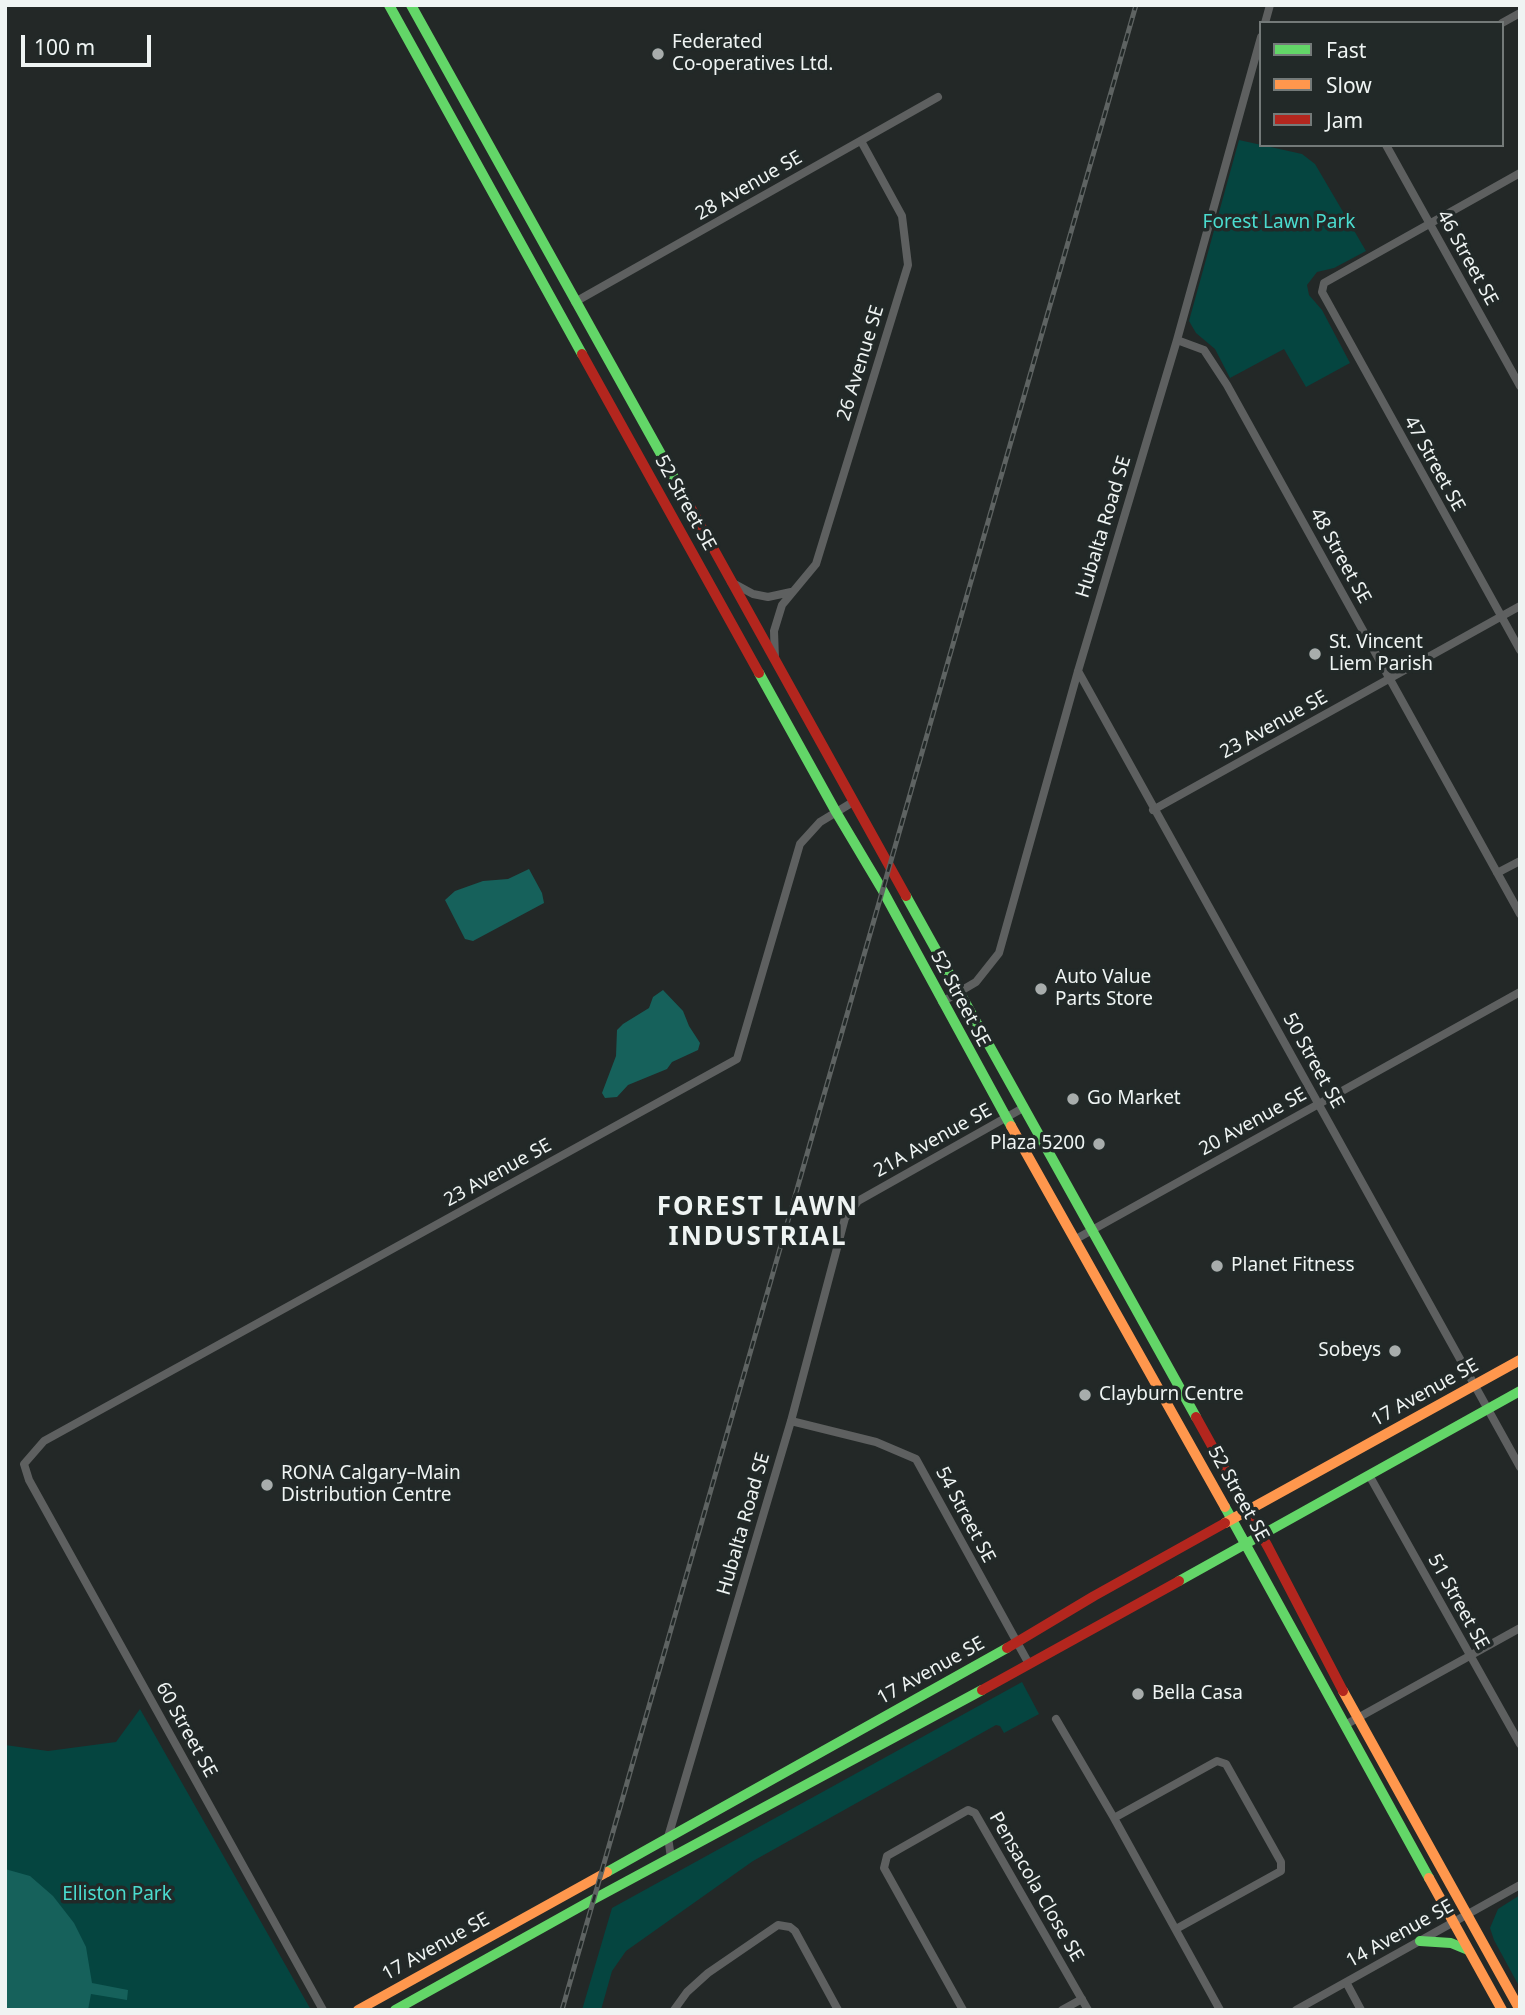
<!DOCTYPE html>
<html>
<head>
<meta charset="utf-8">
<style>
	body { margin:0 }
	#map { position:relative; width:1525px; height:2015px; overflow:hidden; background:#232827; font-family:"Noto Sans",sans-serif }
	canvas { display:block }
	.frame { position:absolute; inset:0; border:7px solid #eff4f3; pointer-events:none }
	.legend { position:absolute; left:1259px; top:21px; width:245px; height:126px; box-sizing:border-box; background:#222928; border:2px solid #747a79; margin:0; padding:9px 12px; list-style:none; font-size:21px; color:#eff4f3 }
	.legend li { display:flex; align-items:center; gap:14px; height:35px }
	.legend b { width:35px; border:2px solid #747a79 }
	.scale { position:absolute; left:21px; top:35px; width:130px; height:32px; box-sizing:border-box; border:4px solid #eff4f3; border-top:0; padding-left:9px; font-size:21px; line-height:24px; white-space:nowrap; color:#eff4f3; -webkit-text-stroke:5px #222928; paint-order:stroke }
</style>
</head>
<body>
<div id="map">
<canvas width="1525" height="2015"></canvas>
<div class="frame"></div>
<ul class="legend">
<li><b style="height:9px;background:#63d668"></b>Fast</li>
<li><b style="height:9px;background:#ff974d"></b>Slow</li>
<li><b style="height:9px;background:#b3261e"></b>Jam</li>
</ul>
<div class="scale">100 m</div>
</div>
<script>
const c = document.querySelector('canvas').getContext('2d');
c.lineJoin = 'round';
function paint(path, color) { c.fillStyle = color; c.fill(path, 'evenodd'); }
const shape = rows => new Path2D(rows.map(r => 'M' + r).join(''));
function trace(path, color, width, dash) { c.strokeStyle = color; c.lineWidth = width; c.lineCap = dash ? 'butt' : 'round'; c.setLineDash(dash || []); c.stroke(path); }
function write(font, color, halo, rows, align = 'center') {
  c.font = font + ' "Noto Sans",sans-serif'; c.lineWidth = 7; c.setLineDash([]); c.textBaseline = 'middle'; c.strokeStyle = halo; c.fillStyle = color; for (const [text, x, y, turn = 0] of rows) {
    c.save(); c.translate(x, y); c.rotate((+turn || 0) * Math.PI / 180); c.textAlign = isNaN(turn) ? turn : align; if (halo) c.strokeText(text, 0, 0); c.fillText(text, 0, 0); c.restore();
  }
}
paint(shape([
	[1239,140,1302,154,1315,164,1366,251,1334,268,1317,272,1307,285,1309,295,1322,310,1350,363,1306,387,1284,349,1230,378,1215,349,1196,333,1189,321],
	[1022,1682,1039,1714,1004,1733,1000,1726,996,1725,753,1861,626,1951,612,1971,601,2010,582,2010,612,1908],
	[140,1709,311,2010,5,2010,5,1745,48,1751,116,1742],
	[1520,1895,1520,1988,1494,1940,1490,1928,1498,1909]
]), '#054540');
paint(shape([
	[529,869,542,893,544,903,473,941,465,939,445,900,455,891,483,881,508,879],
	[663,990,683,1011,689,1026,700,1043,698,1050,672,1062,667,1069,628,1085,617,1097,605,1098,602,1093,616,1056,617,1030,623,1024,649,1008,653,997],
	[5,1869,30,1876,53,1896,74,1923,86,1947,92,1983,128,1990,127,2000,91,1994,88,2010,5,2010]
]), '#16615b');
trace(shape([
	[1265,23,1270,5],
	[1502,23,1520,13],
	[1386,145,1520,386],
	[1520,173,1324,283,1322,292,1520,650],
	[575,302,938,97],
	[1177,340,1204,350,1227,385,1520,914],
	[731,582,753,594,768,597,791,592],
	[775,659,774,631,782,605,816,564,908,265,902,216,861,141],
	[1078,671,1520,1467],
	[1153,810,1520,606],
	[1497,873,1520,861],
	[942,1002,976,982,999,953,1078,671,1177,340,1261,37],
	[1076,1239,1520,992],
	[791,1421,876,1442,916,1459,1029,1664],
	[1369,1475,1520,1744],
	[1056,1719,1114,1818,1220,2010],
	[1345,1725,1520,1628],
	[1114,1818,1217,1761,1226,1764,1281,1862,1281,1871,1176,1929],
	[671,1858,668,1837,791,1421,845,1218,858,1201,1023,1108],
	[1346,1982,1361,2010],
	[323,2010,29,1480,24,1464,44,1441,737,1059,800,844,820,822,853,802],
	[674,2010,687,1992,708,1973,778,1925,790,1927,795,1931,838,2010],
	[963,2010,884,1868,887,1856,968,1810,975,1813,1088,2010],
	[1062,2010,1082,1999],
	[1296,2010,1520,1885]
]), '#5e6060', 8);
trace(shape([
	[389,5,582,354],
	[411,5,677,483],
	[759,673,836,812,883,891,1011,1126],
	[906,896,1196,1417],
	[1225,1507,1429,1878],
	[1179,1581,1520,1391],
	[607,1872,1007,1648],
	[1420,1941,1451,1943,1468,1950],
	[395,2010,594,1899,982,1690]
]), '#63d668', 10);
trace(shape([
	[1011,1126,1225,1507],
	[1225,1523,1520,1360],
	[1343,1691,1520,2010],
	[1429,1878,1502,2010],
	[358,2010,607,1872]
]), '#ff974d', 10);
trace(shape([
	[582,354,759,673],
	[677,483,906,896],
	[1196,1417,1268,1547,1343,1691],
	[1007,1648,1094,1596,1225,1523],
	[982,1690,1179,1581]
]), '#b3261e', 10);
const rail = shape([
	[562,2010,1136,5]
]);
trace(rail, '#5e6362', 5);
trace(rail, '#222928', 2.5, [8]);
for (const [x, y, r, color] of [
	[658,54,7,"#a8adac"],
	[1315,654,7,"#a8adac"],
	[1041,989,7,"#a8adac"],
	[1073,1099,7,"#a8adac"],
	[1099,1144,7,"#a8adac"],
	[1217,1266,7,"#a8adac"],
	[1395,1351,7,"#a8adac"],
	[1085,1395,7,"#a8adac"],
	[267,1485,7,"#a8adac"],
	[1138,1694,7,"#a8adac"]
]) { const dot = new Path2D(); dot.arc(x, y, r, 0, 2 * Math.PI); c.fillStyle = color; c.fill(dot); trace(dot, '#222928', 2.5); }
write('19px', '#eff4f3', '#222928', [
	["Federated",672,43],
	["Co-operatives Ltd.",672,65],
	["St. Vincent",1329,643],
	["Liem Parish",1329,665],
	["Auto Value",1055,978],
	["Parts Store",1055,1000],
	["Go Market",1087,1099],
	["Plaza 5200",1085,1144,"right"],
	["Planet Fitness",1231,1266],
	["Sobeys",1381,1351,"right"],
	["Clayburn Centre",1099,1395],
	["RONA Calgary–Main",281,1474],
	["Distribution Centre",281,1496],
	["Bella Casa",1152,1694]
], 'left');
write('19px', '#eff4f3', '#222928', [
	["28 Avenue SE",749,186,-30],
	["46 Street SE",1467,258,61],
	["26 Avenue SE",861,363,-73],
	["47 Street SE",1434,464,61],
	["52 Street SE",685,503,61],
	["Hubalta Road SE",1104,527,-73],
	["48 Street SE",1340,556,61],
	["23 Avenue SE",1274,725,-29],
	["52 Street SE",960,999,62],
	["50 Street SE",1313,1061,61],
	["20 Avenue SE",1253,1122,-29],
	["21A Avenue SE",933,1141,-29],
	["23 Avenue SE",498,1173,-29],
	["17 Avenue SE",1425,1393,-29],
	["52 Street SE",1238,1494,61],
	["54 Street SE",965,1515,62],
	["Hubalta Road SE",744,1524,-74],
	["51 Street SE",1458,1602,61],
	["17 Avenue SE",931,1671,-29],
	["60 Street SE",186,1730,61],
	["Pensacola Close SE",1036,1887,60],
	["14 Avenue SE",1400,1934,-29],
	["17 Avenue SE",436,1947,-29]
]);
write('19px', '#4adccf', '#222928', [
	["Forest Lawn Park",1279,223],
	["Elliston Park",117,1895]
]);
c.letterSpacing = '2px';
write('bold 26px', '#eff4f3', '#222928', [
	["FOREST LAWN",758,1208],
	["INDUSTRIAL",758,1238]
]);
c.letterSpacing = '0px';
</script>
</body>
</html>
